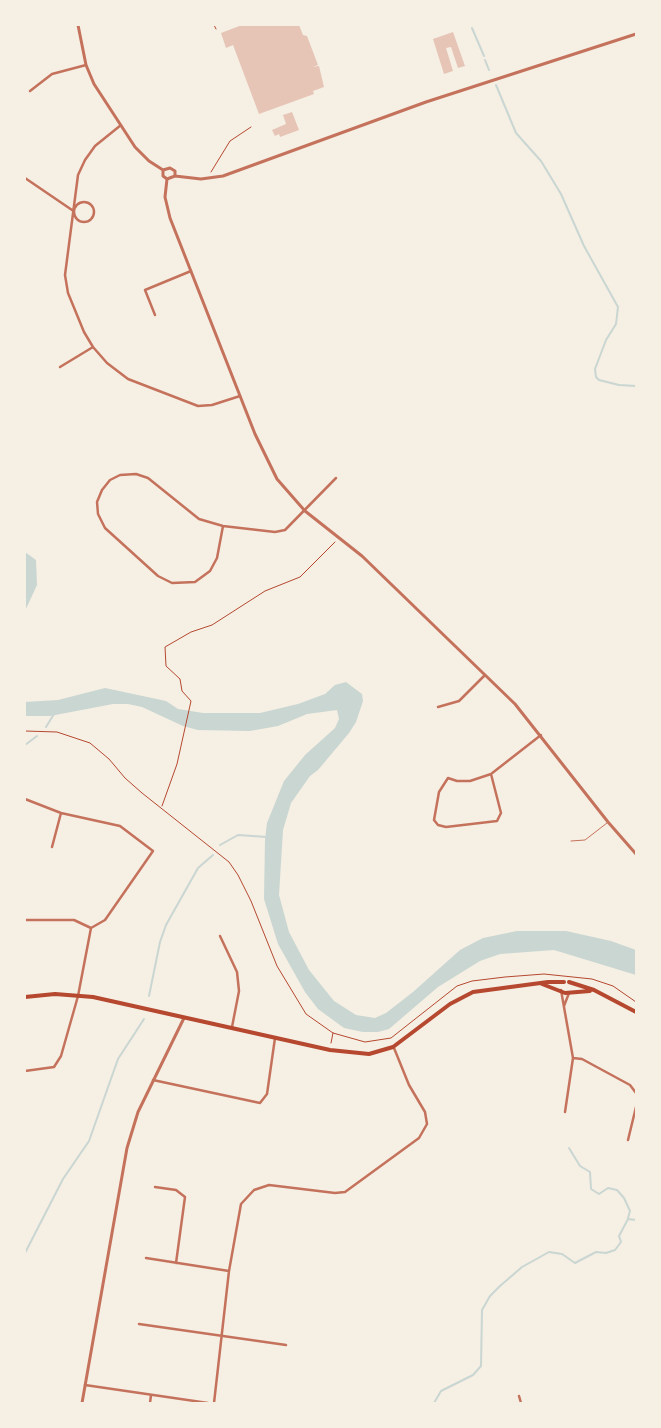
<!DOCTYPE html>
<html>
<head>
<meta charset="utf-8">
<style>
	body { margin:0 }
	#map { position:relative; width:661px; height:1428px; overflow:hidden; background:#f6efe4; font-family:Jost,sans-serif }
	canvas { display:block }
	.frame { position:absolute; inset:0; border:26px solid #f6efe4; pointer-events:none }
</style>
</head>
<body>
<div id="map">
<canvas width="661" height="1428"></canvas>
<div class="frame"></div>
</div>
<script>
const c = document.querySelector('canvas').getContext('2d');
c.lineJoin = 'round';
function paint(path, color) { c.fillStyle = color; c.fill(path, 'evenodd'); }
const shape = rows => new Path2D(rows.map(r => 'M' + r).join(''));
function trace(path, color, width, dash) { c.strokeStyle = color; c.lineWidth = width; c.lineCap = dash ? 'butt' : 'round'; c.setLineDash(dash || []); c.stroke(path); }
paint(shape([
	[25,552,36,560,37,585,25,611],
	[346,682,362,694,363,701,356,722,349,733,318,770,310,776,291,803,283,830,279,895,289,932,309,970,334,1001,356,1015,375,1018,386,1013,413,992,460,950,483,938,517,931,566,931,611,941,636,950,636,975,554,950,500,954,480,961,438,987,389,1029,378,1032,363,1032,344,1028,318,1009,305,992,278,944,264,899,265,840,267,823,284,781,305,755,335,728,339,719,337,710,307,714,278,726,250,731,198,730,183,726,142,707,128,704,113,704,50,716,25,716,25,702,58,700,105,688,166,701,178,709,203,713,260,713,298,704,325,694,335,685]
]), '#c9d6d2');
trace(shape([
	[472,28,484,56],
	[485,60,489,70],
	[496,85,516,133,541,161,561,194,584,246,618,307,616,324,606,340,595,369,596,377,599,380,619,385,636,386],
	[46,727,54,714],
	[25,745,37,736],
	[220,845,238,835,267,837],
	[149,996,160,942,166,925,198,868,213,855],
	[569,1148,580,1166,590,1172,591,1189,599,1194,608,1188,617,1190,624,1198,630,1211,628,1218],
	[25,1253,63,1179,89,1141,118,1059,144,1019],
	[434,1403,441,1391,473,1375,481,1366,482,1310,490,1296,500,1286,522,1267,549,1252,562,1254,575,1263,596,1252,606,1253,615,1250,621,1242,619,1236,628,1219,636,1220]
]), '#c9d6d2', 2);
paint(shape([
	[242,25,299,25,303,35,307,36,318,65,313,67,319,66,324,87,313,91,314,94,259,114,233,45,226,48,221,33],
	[453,32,465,66,458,68,451,47,446,48,453,71,444,74,433,39],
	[292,112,299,130,280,137,279,134,275,136,272,130,286,124,283,115]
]), '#e6c5b7');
trace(shape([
	[214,25,216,29],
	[211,172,230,141,251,127],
	[25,731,57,732,90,743,109,759,125,778,142,793,229,862,238,875,251,901,277,966,306,1014,333,1033,365,1042,391,1038,457,986,472,981,505,977,544,974,592,979,613,986,636,1002],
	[162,806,177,764,191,701,182,691,180,679,166,666,165,647,191,632,212,625,265,591,300,577,335,542],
	[331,1043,333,1033]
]), '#b5482f', 1);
trace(shape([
	[571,841,585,840,607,823]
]), '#c5725c', 1);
trace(shape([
	[30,91,52,74,86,65],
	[121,125,95,146,85,160,78,175,65,275,68,293,84,332,93,347,107,363,128,379,198,406,212,405,240,396],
	[25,178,72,210],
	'74 212a10 10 0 1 1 20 0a10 10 0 1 1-20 0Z',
	[155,315,145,290,191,271],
	[60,367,93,347],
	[223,526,217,558,210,571,195,582,172,583,158,576,105,528,98,514,97,502,102,490,110,480,120,475,136,474,148,478,199,519,223,526,275,532,285,530,336,478],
	[438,707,459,701,485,675],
	[448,778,439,792,434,820,438,825,446,827,497,821,501,813,491,774],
	[448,778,457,781,470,781,491,774,541,735],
	[25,799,61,813,120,826,153,851,105,920,91,928],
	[52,847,61,813],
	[25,920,74,920,91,928],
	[220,936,237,972,239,991,232,1027],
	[561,990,573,1058,565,1112],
	[564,1006,569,993],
	[573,1058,582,1059,630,1085,636,1093],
	[25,1071,54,1067,61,1056,78,996,91,928],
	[153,1080,260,1103,267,1094,275,1038],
	[628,1140,636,1107],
	[155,1187,176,1190,185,1197,176,1263],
	[146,1258,229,1271],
	[139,1324,286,1345],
	[85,1385,208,1403],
	[519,1396,521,1403],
	[150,1403,151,1395],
	[214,1403,229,1271,241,1204,254,1190,269,1185,335,1193,345,1192,419,1138,427,1124,425,1112,409,1085,394,1048]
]), '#c5725c', 2.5);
trace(shape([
	[78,25,86,65,94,84,135,147,149,161,163,170],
	[163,170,170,168,175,171,175,176],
	[163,170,163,176,167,179],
	[175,176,201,179,223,176,426,102,636,34],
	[167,179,165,197,170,218,255,434,277,479,305,511,362,556,515,704,608,822,636,854],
	[167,179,175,176],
	[82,1403,127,1148,138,1112,184,1018]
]), '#c5725c', 3);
trace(shape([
	[569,982,594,990,636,1012],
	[542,984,565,993,590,991],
	[25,997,55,994,93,997,330,1050,369,1054,393,1047,450,1004,473,992,548,982,564,982]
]), '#b5482f', 4);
</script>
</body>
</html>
